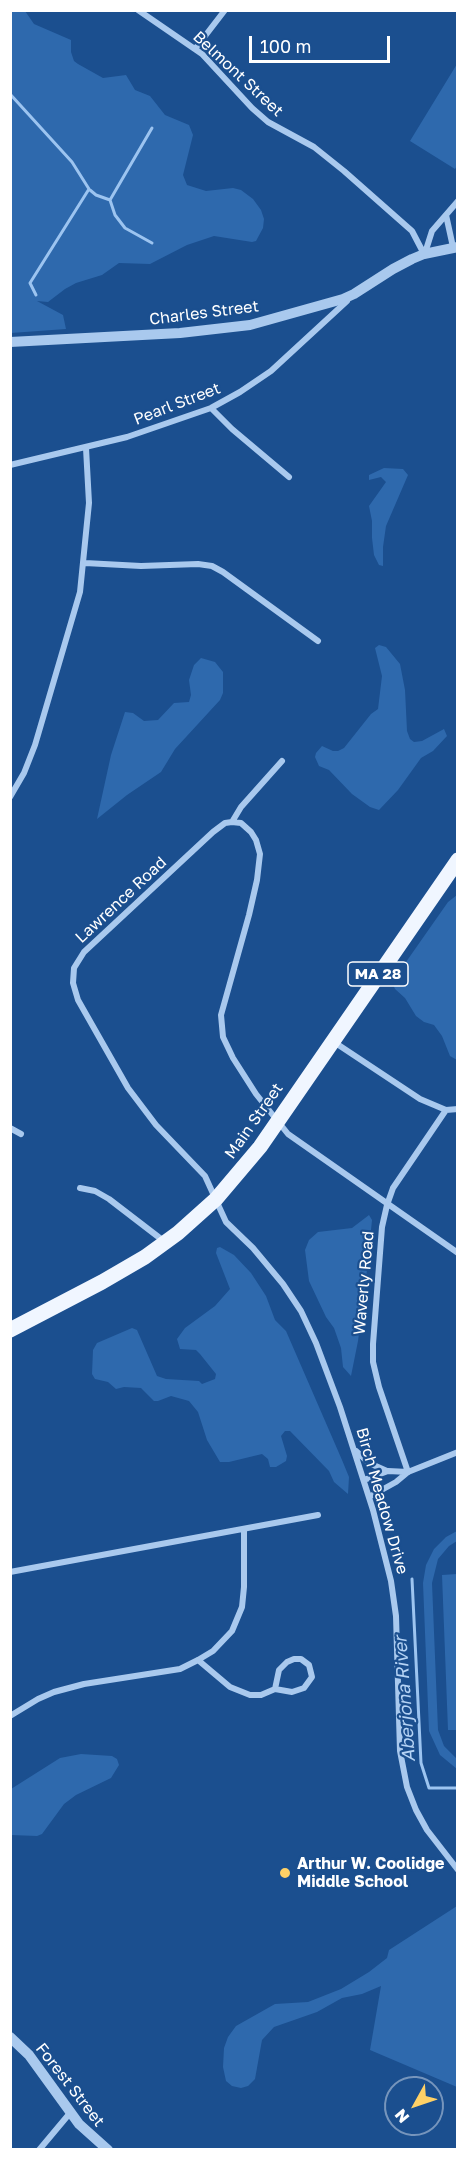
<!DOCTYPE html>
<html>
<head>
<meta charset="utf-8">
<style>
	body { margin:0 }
	#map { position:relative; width:468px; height:2160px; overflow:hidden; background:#1b4f8f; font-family:"Golos Text",sans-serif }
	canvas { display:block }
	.frame { position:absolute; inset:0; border:12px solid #fff; pointer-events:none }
	.north { position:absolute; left:384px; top:2076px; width:60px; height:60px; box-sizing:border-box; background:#1b4f8f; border:2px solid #7695bc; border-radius:50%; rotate:230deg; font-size:16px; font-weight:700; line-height:24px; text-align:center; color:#fff }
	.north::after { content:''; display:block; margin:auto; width:21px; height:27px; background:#ffd166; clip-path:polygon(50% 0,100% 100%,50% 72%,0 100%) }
	.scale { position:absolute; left:249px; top:36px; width:141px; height:27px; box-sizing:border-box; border:3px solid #fff; border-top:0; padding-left:8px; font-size:18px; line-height:21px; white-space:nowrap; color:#fff; -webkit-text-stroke:4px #1b4f8f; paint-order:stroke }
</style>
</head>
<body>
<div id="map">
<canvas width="468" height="2160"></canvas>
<div class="frame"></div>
<div class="north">N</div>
<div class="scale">100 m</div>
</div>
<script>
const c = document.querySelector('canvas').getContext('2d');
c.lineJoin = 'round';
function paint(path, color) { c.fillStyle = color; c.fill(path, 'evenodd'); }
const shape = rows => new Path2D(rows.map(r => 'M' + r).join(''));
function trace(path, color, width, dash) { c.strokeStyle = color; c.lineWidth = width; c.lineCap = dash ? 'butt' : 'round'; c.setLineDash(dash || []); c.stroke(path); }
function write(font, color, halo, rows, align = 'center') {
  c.font = font + ' "Golos Text",sans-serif'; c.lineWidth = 4.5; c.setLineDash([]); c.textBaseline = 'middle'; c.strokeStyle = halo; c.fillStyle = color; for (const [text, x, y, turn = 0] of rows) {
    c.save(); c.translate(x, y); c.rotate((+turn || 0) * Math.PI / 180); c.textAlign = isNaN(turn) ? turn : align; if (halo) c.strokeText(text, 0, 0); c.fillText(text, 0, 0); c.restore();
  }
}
paint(shape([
	[25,11,34,24,71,40,71,52,74,61,78,64,103,78,126,75,135,90,150,96,165,115,189,125,193,135,183,175,187,185,206,191,233,188,241,190,253,199,261,210,264,219,263,228,256,241,252,242,214,236,187,245,150,264,119,263,102,275,76,283,65,289,48,302,37,301,63,315,66,329,11,333,10,11],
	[457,64,458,164,455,169,410,141],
	[384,468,403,469,408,475,386,526,383,547,383,566,379,565,374,555,372,538,372,521,369,506,386,482,381,477,369,480,369,475],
	[379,645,386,647,400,664,405,690,407,731,410,739,414,742,422,741,444,729,447,736,433,751,421,758,398,790,379,810,370,807,352,794,329,770,319,766,315,757,316,753,322,746,333,751,338,751,344,748,371,714,378,709,382,676,375,648],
	[201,658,215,662,223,672,223,693,220,700,175,749,161,772,127,795,97,819,111,755,125,712,133,713,144,721,158,720,174,703,189,702,191,695,189,680,194,665],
	[457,895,458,895,457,1060,450,1056,442,1036,434,1025,424,1022,416,1016,405,998,395,989,392,982,448,902],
	[369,1215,372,1220,365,1289,358,1341,351,1376,343,1367,341,1348,334,1328,326,1317,309,1281,305,1250,309,1240,318,1232,352,1228],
	[220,1247,234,1255,251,1273,266,1296,275,1320,286,1331,342,1460,349,1477,348,1494,334,1482,329,1471,290,1431,285,1431,281,1436,287,1456,286,1461,276,1467,270,1467,268,1459,262,1454,229,1462,220,1462,207,1440,198,1412,189,1401,171,1396,158,1401,154,1401,141,1388,124,1387,116,1389,108,1382,95,1379,92,1374,93,1350,97,1343,132,1328,137,1330,157,1376,166,1379,199,1381,202,1384,215,1379,216,1374,200,1354,196,1350,180,1349,177,1339,185,1328,215,1306,230,1289,216,1253,217,1248],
	[457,1531,457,1541,449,1546,438,1559,432,1583,438,1730,444,1746,457,1759,457,1769,440,1755,429,1731,423,1583,426,1565,434,1549,446,1537],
	[457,1574,457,1730,448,1730,442,1575],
	[81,1754,112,1756,117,1759,119,1765,111,1778,76,1795,64,1804,42,1834,37,1836,11,1835,11,1789,60,1758],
	[457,1906,457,2087,370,2050,381,1986,362,1994,342,1998,317,2012,274,2027,262,2040,255,2079,248,2086,241,2088,232,2086,226,2081,223,2067,224,2048,228,2037,236,2026,275,2004,308,2002,341,1989,369,1972,387,1958,389,1950]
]), '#2e69ad');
trace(shape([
	[10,94,72,162,89,189,30,283,36,295],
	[90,190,96,195,110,200,152,128],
	[110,200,115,215,125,228,152,243],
	[412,1579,421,1763,429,1788,458,1788]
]), '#9cc4f0', 3);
trace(shape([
	[138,10,202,54,252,108,268,122,314,147,344,171,412,231,424,254],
	[195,49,225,10],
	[446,215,453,247],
	[425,253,432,231,458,201],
	[211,408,232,429,289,477],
	[10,465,127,437,211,408,240,392,271,371,347,301],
	[85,563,141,566,198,564,212,566,223,572,318,641],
	[282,761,241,807,232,822,225,823,213,832,84,952,74,968,73,983,78,1000,128,1088,156,1125,205,1176,226,1222,253,1248,283,1284,301,1311,316,1343,340,1407,373,1510,391,1581,396,1616,400,1751,407,1787,416,1810,427,1830,458,1870],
	[10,797,24,773,35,745,80,592,89,503,86,448],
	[232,822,241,823,251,832,256,840,260,854,257,880,249,915,221,1015,223,1037,233,1058,256,1094,288,1134,458,1253],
	[334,1042,420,1099,446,1110,458,1109],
	[10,1128,21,1134],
	[80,1188,95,1191,109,1199,165,1242],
	[356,1451,369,1463,387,1471],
	[408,1472,379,1387,373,1362,373,1344,382,1227,387,1205,393,1188,446,1110],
	[364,1480,388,1471,408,1472],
	[369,1497,396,1482,408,1472,458,1452],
	[10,1572,318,1515],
	[198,1660,230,1687,250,1695,261,1695,275,1689,292,1692,304,1688,312,1677,309,1665,301,1659,294,1659,287,1662,279,1670,275,1689],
	[10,1716,38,1699,54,1692,84,1684,180,1669,198,1660,213,1651,232,1631,242,1607,244,1587,244,1530],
	[39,2150,70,2113]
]), '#a9c9ee', 6);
trace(shape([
	[10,342,180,333,250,325,343,299,354,294,393,269,412,259,424,254,458,247],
	[10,2037,29,2055,79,2124,108,2150]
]), '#a9c9ee', 10);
trace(shape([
	[10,1330,102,1282,145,1257,178,1233,216,1199,260,1147,458,860]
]), '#f0f6ff', 15);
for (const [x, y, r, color] of [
	[285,1873,6,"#ffd166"]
]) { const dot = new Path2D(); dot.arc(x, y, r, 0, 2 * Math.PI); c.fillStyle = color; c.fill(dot); trace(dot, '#1b4f8f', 2); }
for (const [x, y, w] of [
	[378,974,60]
]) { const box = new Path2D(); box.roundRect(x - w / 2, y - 12, w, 24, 4.5); c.fillStyle = '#1b4f8f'; c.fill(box); trace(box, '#fff', 1.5); }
write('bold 15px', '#fff', null, [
	["MA 28",378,974]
]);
write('16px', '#fff', '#1b4f8f', [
	["Belmont Street",238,74,43],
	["Charles Street",204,313,-7],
	["Pearl Street",177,404,-21],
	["Lawrence Road",121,900,-43],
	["Main Street",254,1121,-55],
	["Waverly Road",364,1283,-85],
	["Birch Meadow Drive",382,1501,74],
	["Forest Street",70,2085,52]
]);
write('bold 16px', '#fff', '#1b4f8f', [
	["Arthur W. Coolidge",297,1864],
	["Middle School",297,1882]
], 'left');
write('italic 18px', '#b5d3f5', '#1b4f8f', [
	["Aberjona River",405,1699,-94]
]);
</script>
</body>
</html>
